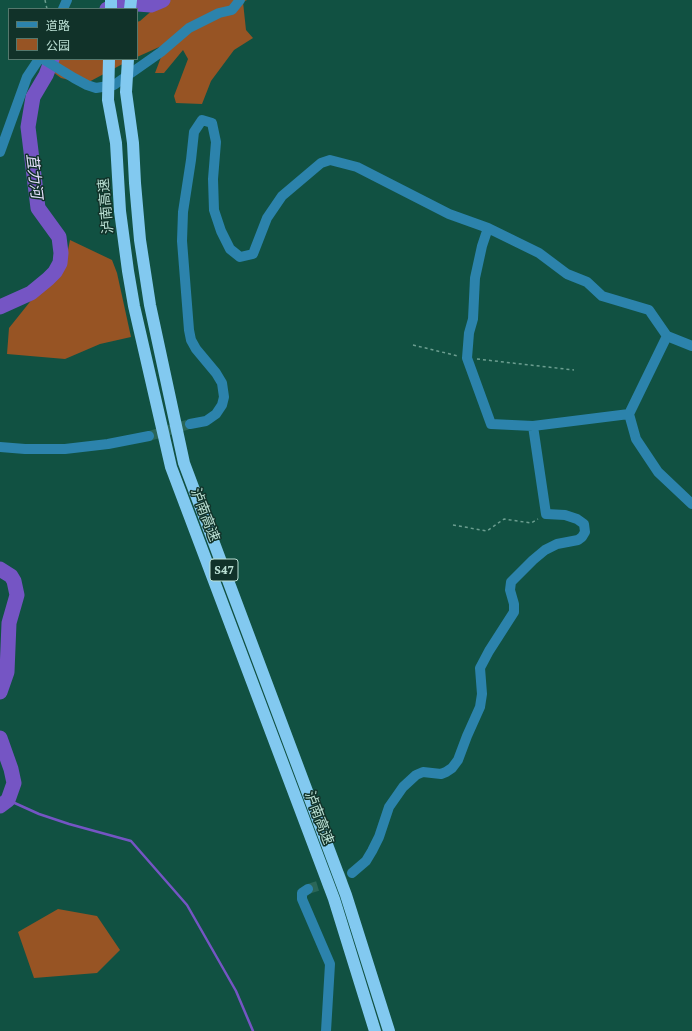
<!DOCTYPE html>
<html>
<head>
<meta charset="utf-8">
<style>
	body { margin:0 }
	#map { position:relative; width:692px; height:1031px; overflow:hidden; background:#115142; font-family:"Crimson Pro","Noto Sans SC",serif }
	canvas { display:block }
	.legend { position:absolute; left:8px; top:8px; width:130px; height:52px; box-sizing:border-box; background:#113229; border:1px solid #55786d; margin:0; padding:5px 7px; list-style:none; font-size:12px; color:#bbe0d4 }
	.legend li { display:flex; align-items:center; gap:8px; height:20px }
	.legend b { width:20px; border:1px solid #55786d }
</style>
</head>
<body>
<div id="map">
<canvas width="692" height="1031"></canvas>
<ul class="legend">
<li><b style="height:5px;background:#2c83ac"></b>道路</li>
<li><b style="height:11px;background:#975424"></b>公园</li>
</ul>
</div>
<script>
const c = document.querySelector('canvas').getContext('2d');
c.lineJoin = 'round';
function paint(path, color) { c.fillStyle = color; c.fill(path, 'evenodd'); }
const shape = rows => new Path2D(rows.map(r => 'M' + r).join(''));
function trace(path, color, width, dash) { c.strokeStyle = color; c.lineWidth = width; c.lineCap = dash ? 'butt' : 'round'; c.setLineDash(dash || []); c.stroke(path); }
function write(font, color, halo, rows, align = 'center') {
  c.font = font + ' "Crimson Pro","Noto Sans SC",serif'; c.lineWidth = 3; c.setLineDash([]); c.textBaseline = 'middle'; c.strokeStyle = halo; c.fillStyle = color; for (const [text, x, y, turn = 0] of rows) {
    c.save(); c.translate(x, y); c.rotate((+turn || 0) * Math.PI / 180); c.textAlign = isNaN(turn) ? turn : align; if (halo) c.strokeText(text, 0, 0); c.fillText(text, 0, 0); c.restore();
  }
}
paint(shape([
	[164,0,247,0,243,2,246,30,253,38,234,50,211,81,202,104,176,103,174,96,188,59,183,50,164,73,155,73,166,44,137,57,137,22,140,21],
	[57,59,132,59,85,84,61,78,45,66],
	[70,240,112,260,117,273,131,337,100,344,65,359,7,354,9,328,41,288,59,274,66,260],
	[58,909,97,916,120,950,97,973,34,978,18,932]
]), '#975424');
trace(shape([
	[8,800,39,814,69,824,131,841,187,905,236,991,253,1031]
]), '#7555c4', 2.5);
trace(shape([
	[107,9,124,3,151,5,163,0],
	[0,307,31,293,48,279,55,272,60,263,61,253,59,237,38,208,28,127,33,97,46,75,52,59],
	[0,569,11,576,14,581,17,595,9,623,7,672,0,692],
	[0,738,11,769,14,783,8,800,0,806]
]), '#7555c4', 15);
trace(shape([
	[149,436,190,424],
	[308,889,331,882,352,873]
]), '#2a6658', 10, [10, 5]);
trace(shape([
	[45,0,47,9],
	[413,345,458,356],
	[477,359,574,370],
	[453,525,487,531,504,519,531,523,538,519]
]), '#6c9e90', 1.5, [3, 3]);
trace(shape([
	[63,9,67,0],
	[43,59,74,78,87,85,96,88,114,85,161,52,189,28,219,13,232,10,240,0],
	[0,152,27,77,39,59],
	[488,228,482,246,475,278,473,319,469,333,467,358,491,424,533,426,629,414],
	[667,336,629,414,636,439,658,472,692,504],
	[190,424,206,421,216,414,222,405,224,397,222,383,216,373,196,349,191,340,189,330,182,241,183,212,191,160,194,132,202,120,212,123,216,142,213,179,214,210,221,231,230,249,240,257,253,254,267,218,282,196,321,163,330,160,357,167,449,214,488,228,539,253,567,274,587,282,602,296,649,310,667,336,692,346],
	[0,447,25,449,65,449,108,444,149,436],
	[352,873,366,861,372,851,379,837,389,807,403,787,416,775,423,772,441,774,446,772,452,768,458,760,467,736,480,707,482,694,480,668,489,651,514,612,514,604,510,590,511,582,533,560,545,550,557,544,578,540,582,537,585,532,584,524,577,519,565,515,546,514,533,426],
	[308,889,302,893,302,899,330,964,326,1031]
]), '#2c83ac', 10);
trace(shape([
	[111,9,111,0],
	[130,9,131,0],
	[109,59,108,100,116,143,120,211,128,271,134,306,171,467,334,899,375,1031],
	[128,59,126,92,133,143,135,183,140,240,150,305,184,463,346,895,389,1031]
]), '#82c9f0', 12);
for (const [x, y, w] of [
	[224,570,28]
]) { const box = new Path2D(); box.roundRect(x - w / 2, y - 11, w, 22, 3); c.fillStyle = '#113229'; c.fill(box); trace(box, '#bbe0d4', 1); }
write('bold 13px', '#bbe0d4', null, [
	["S47",224,570]
]);
write('14px', '#bbe0d4', '#113229', [
	["泸南高速",106,206,-95],
	["泸南高速",205,515,69],
	["泸南高速",319,818,69]
]);
write('italic 15px', '#e5e0fd', '#113229', [
	["苴力河",34,176,83]
]);
</script>
</body>
</html>
